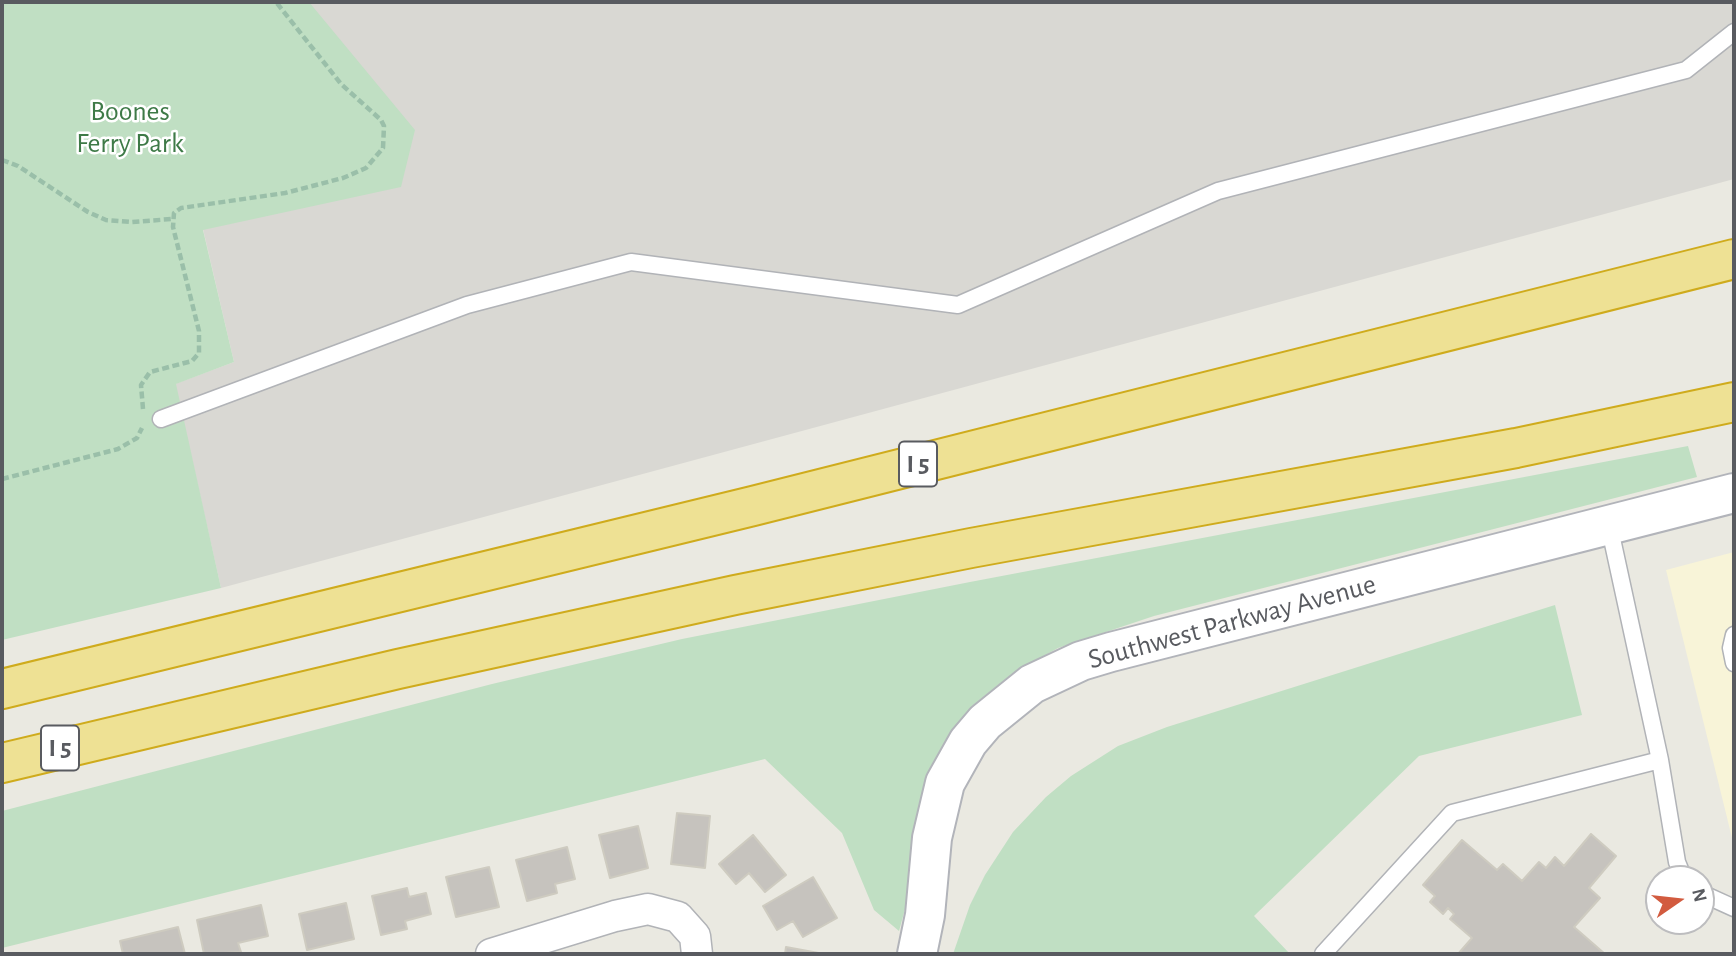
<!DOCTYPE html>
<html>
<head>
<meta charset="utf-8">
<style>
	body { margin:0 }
	#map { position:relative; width:1736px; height:956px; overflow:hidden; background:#eae9e1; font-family:"Alegreya Sans",sans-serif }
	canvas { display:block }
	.frame { position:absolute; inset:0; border:4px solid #595b60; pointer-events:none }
	.north { position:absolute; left:1645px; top:865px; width:70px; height:70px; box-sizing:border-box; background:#fff; border:2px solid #bdbdbf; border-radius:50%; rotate:76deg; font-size:19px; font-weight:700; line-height:28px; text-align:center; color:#595b60 }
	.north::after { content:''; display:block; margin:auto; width:24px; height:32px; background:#d25b3f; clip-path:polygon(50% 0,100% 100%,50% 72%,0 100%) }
</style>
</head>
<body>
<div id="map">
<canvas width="1736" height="956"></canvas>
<div class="frame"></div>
<div class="north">N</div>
</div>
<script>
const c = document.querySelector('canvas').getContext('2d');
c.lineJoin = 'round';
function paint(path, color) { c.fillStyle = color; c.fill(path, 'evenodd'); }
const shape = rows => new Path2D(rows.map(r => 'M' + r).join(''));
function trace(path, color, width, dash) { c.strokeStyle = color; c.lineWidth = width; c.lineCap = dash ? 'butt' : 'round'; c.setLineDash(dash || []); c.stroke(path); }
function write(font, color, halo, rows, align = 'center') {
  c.font = font + ' "Alegreya Sans",sans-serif'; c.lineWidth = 5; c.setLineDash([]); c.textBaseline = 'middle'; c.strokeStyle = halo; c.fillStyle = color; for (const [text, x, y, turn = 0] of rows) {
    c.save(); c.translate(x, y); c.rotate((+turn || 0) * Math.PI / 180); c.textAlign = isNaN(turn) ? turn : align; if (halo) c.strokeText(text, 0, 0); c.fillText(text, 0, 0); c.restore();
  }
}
paint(shape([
	[1734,552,1734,846,1666,570]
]), '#f8f4d8');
paint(shape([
	[303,2,1734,2,1734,179,221,588,175,384,234,362,203,229]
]), '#d9d8d3');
paint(shape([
	[2,2,309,2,415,130,401,187,203,230,234,362,176,384,221,588,2,640],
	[1688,446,1697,477,1154,616,1058,648,1013,673,972,706,943,748,923,799,911,850,907,902,899,931,874,910,842,833,765,759,2,948,2,811,492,684,682,639,970,582],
	[1555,605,1582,715,1419,756,1254,916,1290,954,953,954,970,905,985,875,1013,832,1046,797,1071,776,1118,746,1167,727]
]), '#c0dfc3');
const building = shape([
	[677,813,710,816,705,868,671,864,677,813],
	[638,826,648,868,610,878,599,835,638,826],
	[1591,834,1616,856,1589,888,1600,898,1574,927,1605,954,1458,954,1472,938,1450,919,1454,914,1448,908,1443,914,1430,902,1435,896,1423,885,1462,840,1497,870,1503,864,1522,881,1539,862,1546,868,1555,857,1564,866,1591,834],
	[753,835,786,875,765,892,749,873,736,884,719,864,753,835],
	[567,847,575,879,555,884,557,893,527,901,516,860,567,847],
	[489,867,499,907,456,917,446,877,489,867],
	[813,877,837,918,803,937,793,921,777,930,763,906,813,877],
	[407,888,409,897,426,893,431,914,405,921,407,929,381,935,372,896,407,888],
	[346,903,354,939,307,950,299,914,346,903],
	[261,905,268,936,238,943,241,952,204,954,197,920,261,905],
	[178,927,185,954,123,954,120,941,178,927],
	[786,947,824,954,785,954,786,947]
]);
paint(building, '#c6c3be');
trace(building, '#cecbc0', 2);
const lane = shape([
	[161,419,467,305,631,262,958,305,1218,191,1686,70,1734,32],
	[1609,525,1660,760,1677,862,1684,879],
	[1734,635,1731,648,1734,663],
	[1701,893,1734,908],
	[1323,954,1452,813,1660,760]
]);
const street = shape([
	[491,954,615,916,648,909,678,917,695,936,697,954]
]);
const secondary = shape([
	[917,954,925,915,932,838,945,783,968,742,985,722,1032,684,1081,661,1111,652,1734,493]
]);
const highway = shape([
	[2,689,753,506,1734,259],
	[2,763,398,669,735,595,971,548,1516,448,1734,402]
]);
trace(lane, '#b1b3b7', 19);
trace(street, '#b1b3b7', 33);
trace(secondary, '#b2b4ba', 42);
trace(highway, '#cfab1c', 42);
trace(shape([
	[2,160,18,166,88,212,106,220,132,222,172,219],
	[143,409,141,385,150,372,192,361,199,353,199,331,173,227,174,213,181,208,285,193,343,178,366,168,383,148,384,126,381,120,341,84,276,2],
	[2,479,118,449,137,438,142,428]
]), '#9abfa9', 4.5, [7, 3.5]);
trace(lane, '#fff', 16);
trace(street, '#fff', 30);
trace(secondary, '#fff', 38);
trace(highway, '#eee194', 38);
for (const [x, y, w] of [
	[918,464,38],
	[60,748,38]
]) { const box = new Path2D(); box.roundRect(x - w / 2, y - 22.5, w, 45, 5); c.fillStyle = '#fff'; c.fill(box); trace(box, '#595b60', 2); }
write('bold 26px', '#595b60', null, [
	["I 5",918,464],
	["I 5",60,748]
]);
write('28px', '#3e7a47', '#fff', [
	["Boones",130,112],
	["Ferry Park",130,144]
]);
write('28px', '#595b60', '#fff', [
	["Southwest Parkway Avenue",1232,622,-15]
]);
</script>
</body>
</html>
